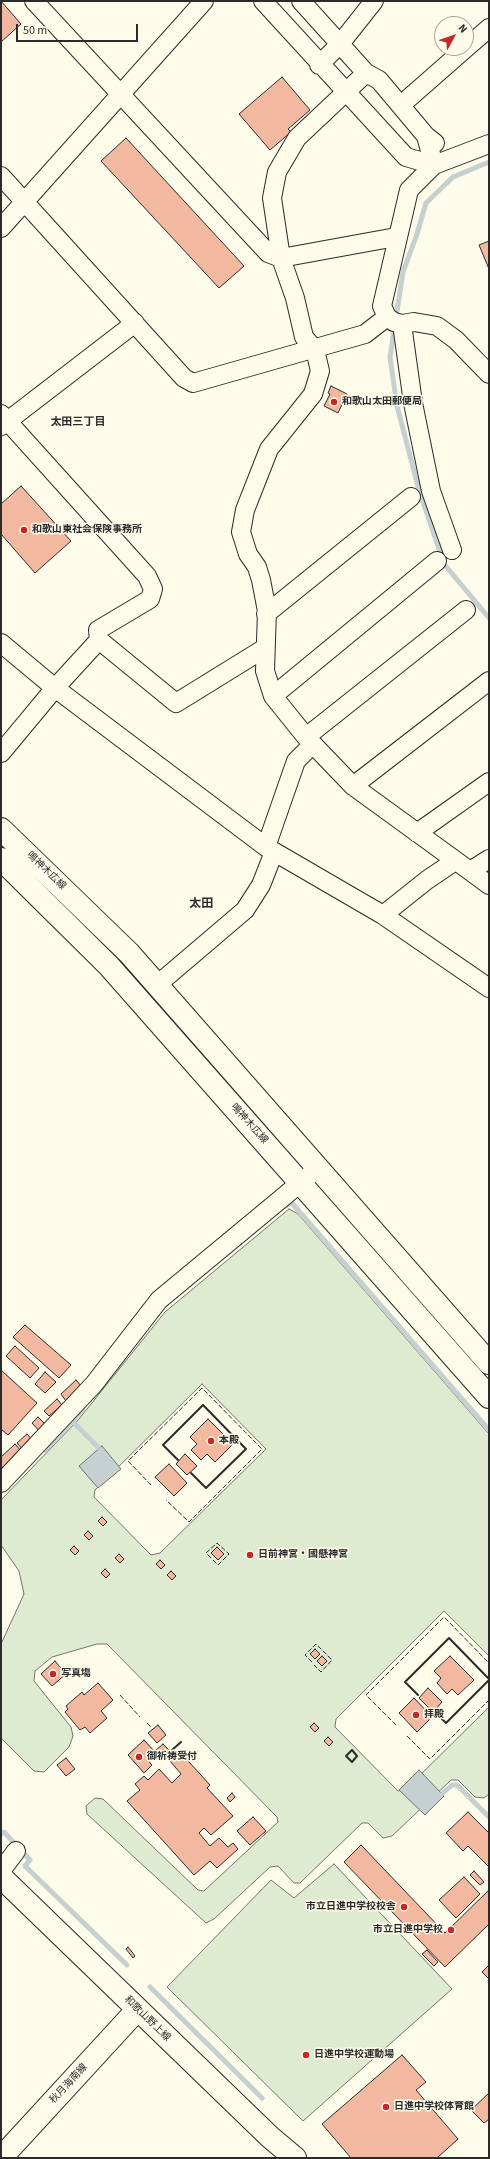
<!DOCTYPE html>
<html>
<head>
<meta charset="utf-8">
<style>
	body { margin:0 }
	#map { position:relative; width:490px; height:2159px; overflow:hidden; background:#fdfbea; font-family:"Source Sans 3",sans-serif }
	canvas { display:block }
	.frame { position:absolute; inset:0; border:2px solid #2b2b2b; pointer-events:none }
	.north { position:absolute; left:434px; top:16px; width:40px; height:40px; box-sizing:border-box; background:#fdfbea; border:1px solid #a9a89e; border-radius:50%; rotate:50deg; font-size:11px; font-weight:700; line-height:16px; text-align:center; color:#2b2b2b }
	.north::after { content:''; display:block; margin:auto; width:14px; height:18px; background:#c62828; clip-path:polygon(50% 0,100% 100%,50% 72%,0 100%) }
	.scale { position:absolute; left:16px; top:24px; width:122px; height:18px; box-sizing:border-box; border:2px solid #2b2b2b; border-top:0; padding-left:5px; font-size:12px; line-height:14px; white-space:nowrap; color:#2b2b2b; -webkit-text-stroke:3px #fdfbea; paint-order:stroke }
</style>
</head>
<body>
<div id="map">
<canvas width="490" height="2159"></canvas>
<div class="frame"></div>
<div class="north">N</div>
<div class="scale">50 m</div>
</div>
<script>
const c = document.querySelector('canvas').getContext('2d');
c.lineJoin = 'round';
function paint(path, color) { c.fillStyle = color; c.fill(path, 'evenodd'); }
const shape = rows => new Path2D(rows.map(r => 'M' + r).join(''));
function trace(path, color, width, dash) { c.strokeStyle = color; c.lineWidth = width; c.lineCap = dash ? 'butt' : 'round'; c.setLineDash(dash || []); c.stroke(path); }
function write(font, color, halo, rows, align = 'center') {
  c.font = font + ' "Source Sans 3","Noto Sans JP",sans-serif'; c.lineWidth = 3; c.setLineDash([]); c.textBaseline = 'middle'; c.strokeStyle = halo; c.fillStyle = color; for (const [text, x, y, turn = 0] of rows) {
    c.save(); c.translate(x, y); c.rotate((+turn || 0) * Math.PI / 180); c.textAlign = isNaN(turn) ? turn : align; if (halo) c.strokeText(text, 0, 0); c.fillText(text, 0, 0); c.restore();
  }
}
const green = shape([
	[289,1209,298,1214,489,1434,489,1656,444,1611,336,1719,335,1727,398,1791,406,1789,489,1707,489,1794,484,1798,475,1797,458,1780,451,1780,392,1836,383,1838,368,1823,362,1823,300,1883,294,1883,278,1866,270,1867,214,1919,206,1923,87,1814,86,1806,95,1798,103,1799,198,1890,204,1891,278,1822,277,1817,107,1644,97,1644,52,1657,35,1671,34,1681,71,1727,73,1736,69,1747,44,1772,34,1771,1,1738,1,1644,24,1594,19,1571,1,1545,1,1500,79,1419,165,1312,289,1209],
	[202,1384,266,1449,160,1553,151,1555,94,1497,95,1490,202,1384],
	[334,1864,452,1989,303,2121,167,1987,271,1880,294,1898,334,1864]
]);
paint(green, '#deebd1');
trace(green, '#74746e', 1);
const water = shape([
	[102,1446,121,1469,98,1488,79,1466,102,1446],
	[419,1770,444,1796,425,1815,399,1790,419,1770]
]);
paint(water, '#c7d0d0');
trace(water, '#74746e', 1);
trace(shape([
	[489,162,453,177,426,203,417,234,403,272,390,357,397,406,419,490,444,564,489,618],
	[286,1206,291,1202,489,1430],
	[72,1421,83,1409],
	[45,1450,72,1421,98,1447],
	[443,1793,452,1785,457,1785,489,1817],
	[1,1834,4,1832,30,1860,25,1866,127,1965],
	[150,1987,262,2098]
]), '#c7d0d0', 5);
const building = shape([
	[1,1,21,24,1,42,1,1],
	[282,77,310,110,288,129,291,132,270,150,239,114,282,77],
	[126,138,244,266,219,288,101,161,126,138],
	[489,241,489,269,479,245,489,241],
	[331,386,347,394,338,413,324,406,330,394,328,393,331,386],
	[21,486,71,541,35,573,1,534,1,504,21,486],
	[25,1325,71,1365,59,1378,13,1337,25,1325],
	[15,1346,39,1368,30,1378,6,1356,15,1346],
	[1,1370,37,1403,8,1435,1,1429,1,1370],
	[45,1372,56,1382,45,1393,35,1384,45,1372],
	[76,1380,82,1387,66,1401,61,1394,76,1380],
	[57,1399,62,1405,49,1416,44,1411,57,1399],
	[38,1417,48,1427,41,1433,32,1423,38,1417],
	[208,1419,233,1444,215,1462,207,1454,201,1460,191,1450,197,1444,190,1437,208,1419],
	[27,1434,33,1441,23,1450,17,1443,27,1434],
	[15,1444,22,1452,1,1471,1,1457,15,1444],
	[185,1454,197,1466,187,1475,176,1464,185,1454],
	[169,1464,187,1483,174,1496,155,1477,169,1464],
	[102,1517,107,1522,103,1526,98,1521,102,1517],
	[88,1531,93,1536,89,1540,84,1535,88,1531],
	[74,1546,79,1551,75,1555,70,1550,74,1546],
	[217,1547,224,1554,218,1560,211,1553,217,1547],
	[119,1554,124,1559,120,1563,115,1558,119,1554],
	[160,1560,165,1565,161,1569,156,1564,160,1560],
	[105,1569,110,1574,106,1578,101,1573,105,1569],
	[171,1571,176,1576,172,1580,167,1575,171,1571],
	[315,1649,320,1654,315,1659,310,1654,315,1649],
	[322,1656,327,1661,322,1666,317,1661,322,1656],
	[450,1656,474,1680,458,1695,452,1689,447,1694,437,1683,441,1678,434,1671,450,1656],
	[55,1661,66,1674,52,1686,41,1674,55,1661],
	[98,1683,113,1700,101,1711,107,1718,90,1733,85,1727,80,1730,65,1712,68,1709,66,1706,82,1692,84,1695,98,1683],
	[428,1688,442,1702,433,1712,419,1698,428,1688],
	[414,1698,432,1717,417,1732,399,1713,414,1698],
	[314,1723,319,1728,315,1732,310,1727,314,1723],
	[158,1725,166,1735,157,1743,148,1733,158,1725],
	[328,1737,333,1742,329,1746,324,1741,328,1737],
	[144,1740,155,1752,147,1759,152,1765,144,1773,128,1755,144,1740],
	[163,1744,170,1751,162,1758,155,1751,163,1744],
	[180,1752,210,1785,207,1788,233,1816,211,1835,204,1828,199,1833,210,1846,219,1838,228,1847,233,1843,238,1849,217,1868,210,1861,194,1875,127,1801,140,1790,135,1784,144,1776,148,1780,159,1769,172,1783,181,1774,170,1761,180,1752],
	[66,1758,75,1769,66,1776,57,1765,66,1758],
	[232,1793,235,1797,230,1802,227,1798,232,1793],
	[468,1812,489,1833,489,1867,468,1846,463,1851,446,1833,468,1812],
	[253,1817,266,1831,250,1845,237,1831,253,1817],
	[361,1845,445,1933,489,1890,489,1924,445,1967,344,1862,361,1845],
	[474,1871,484,1882,480,1885,470,1875,474,1871],
	[464,1877,480,1894,456,1918,439,1900,464,1877],
	[128,1947,135,1956,133,1958,126,1949,128,1947],
	[427,1950,438,1962,434,1966,422,1954,427,1950],
	[489,1965,489,1979,482,1972,489,1965],
	[402,2055,426,2082,416,2090,458,2139,437,2158,351,2158,322,2124,402,2055],
	[489,2093,489,2119,484,2123,471,2110,489,2093]
]);
paint(building, '#f2b8a0');
trace(building, '#2b2b2b', 1);
const minor = shape([
	[34,1,268,253,281,258,396,237],
	[263,1,406,157,434,165,426,136],
	[301,1,366,73,379,80,426,136,435,143],
	[466,48,489,28],
	[319,65,340,44,374,1],
	[366,73,297,138,277,172,272,198,281,258,295,298,304,337,315,350,320,371,313,394,269,449,245,510,241,532,248,554,257,567,261,580,267,611,265,671,273,696,306,737,353,786,470,871,489,859],
	[401,105,466,48],
	[489,144,434,165,409,190,382,306,387,317,394,322,402,324,414,322,437,326,456,340,489,374],
	[1,176,184,378,193,383,365,334,387,317],
	[1,228,204,1],
	[402,324,413,403,431,491,452,550],
	[1,414,147,576,153,589,150,599,98,630,99,640,55,688,1,753],
	[1,426,135,323],
	[266,614,411,497],
	[99,640,176,703,265,648],
	[1,643,55,688,266,847,383,915,489,988],
	[273,696,437,561],
	[306,737,466,610],
	[353,786,489,681],
	[417,833,489,782],
	[266,847,296,761,313,744],
	[470,871,489,885],
	[383,915,427,880,455,861],
	[157,985,245,910,261,885,274,852],
	[1,1483,94,1384,159,1300,311,1174],
	[1,1871,16,1851]
]);
const major = shape([
	[1,829,129,953,489,1363],
	[1,859,109,966,489,1397],
	[1,1877,270,2137,295,2158],
	[1,2158,137,2010]
]);
trace(minor, '#2b2b2b', 20);
trace(major, '#2b2b2b', 24);
trace(minor, '#fdfbea', 18);
trace(major, '#fdfbea', 22);
trace(shape([
	[151,1485,128,1461,202,1388,262,1449,189,1522,166,1500],
	[211,1558,206,1553,217,1543,229,1554,218,1565,213,1560],
	[312,1662,305,1655,316,1644,332,1660,321,1672,314,1665],
	[120,1695,140,1717],
	[147,1723,151,1727],
	[396,1725,366,1695,444,1617,489,1663],
	[407,1736,430,1759,489,1700]
]), '#2b2b2b', 1, [5, 2]);
trace(shape([
	[178,1460,163,1445,203,1405,246,1449,206,1488,191,1473],
	[418,1695,405,1682,449,1638,489,1679],
	[435,1712,446,1723,489,1680],
	[352,1750,357,1756,352,1762,346,1756,352,1750],
	[162,1759,181,1742]
]), '#2b2b2b', 2);
for (const [x, y, r, color] of [
	[334,402,4,"#c62828"],
	[24,530,4,"#c62828"],
	[211,1441,4,"#c62828"],
	[250,1555,4,"#c62828"],
	[53,1674,4,"#c62828"],
	[416,1715,4,"#c62828"],
	[139,1757,4,"#c62828"],
	[404,1907,4,"#c62828"],
	[451,1930,4,"#c62828"],
	[306,2055,4,"#c62828"],
	[386,2107,4,"#c62828"]
]) { const dot = new Path2D(); dot.arc(x, y, r, 0, 2 * Math.PI); c.fillStyle = color; c.fill(dot); trace(dot, '#fdfbea', 1.5); }
write('bold 10px', '#2b2b2b', '#fdfbea', [
	["和歌山太田郵便局",342,402],
	["和歌山東社会保険事務所",32,530],
	["本殿",219,1441],
	["日前神宮・國懸神宮",258,1555],
	["写真塲",61,1674],
	["拝殿",424,1715],
	["御祈祷受付",147,1757],
	["市立日進中学校校舎",396,1907,"right"],
	["市立日進中学校",443,1930,"right"],
	["日進中学校運動場",314,2055],
	["日進中学校体育館",394,2107]
], 'left');
write('10px', '#2b2b2b', '#fdfbea', [
	["鳴神木広線",46,871,44],
	["鳴神木広線",249,1124,48],
	["和歌山野上線",147,2019,44],
	["秋月海南線",69,2084,-47]
]);
write('bold 11px', '#2b2b2b', '#fdfbea', [
	["太田三丁目",78,423]
]);
write('bold 12px', '#2b2b2b', '#fdfbea', [
	["太田",201,904]
]);
</script>
</body>
</html>
